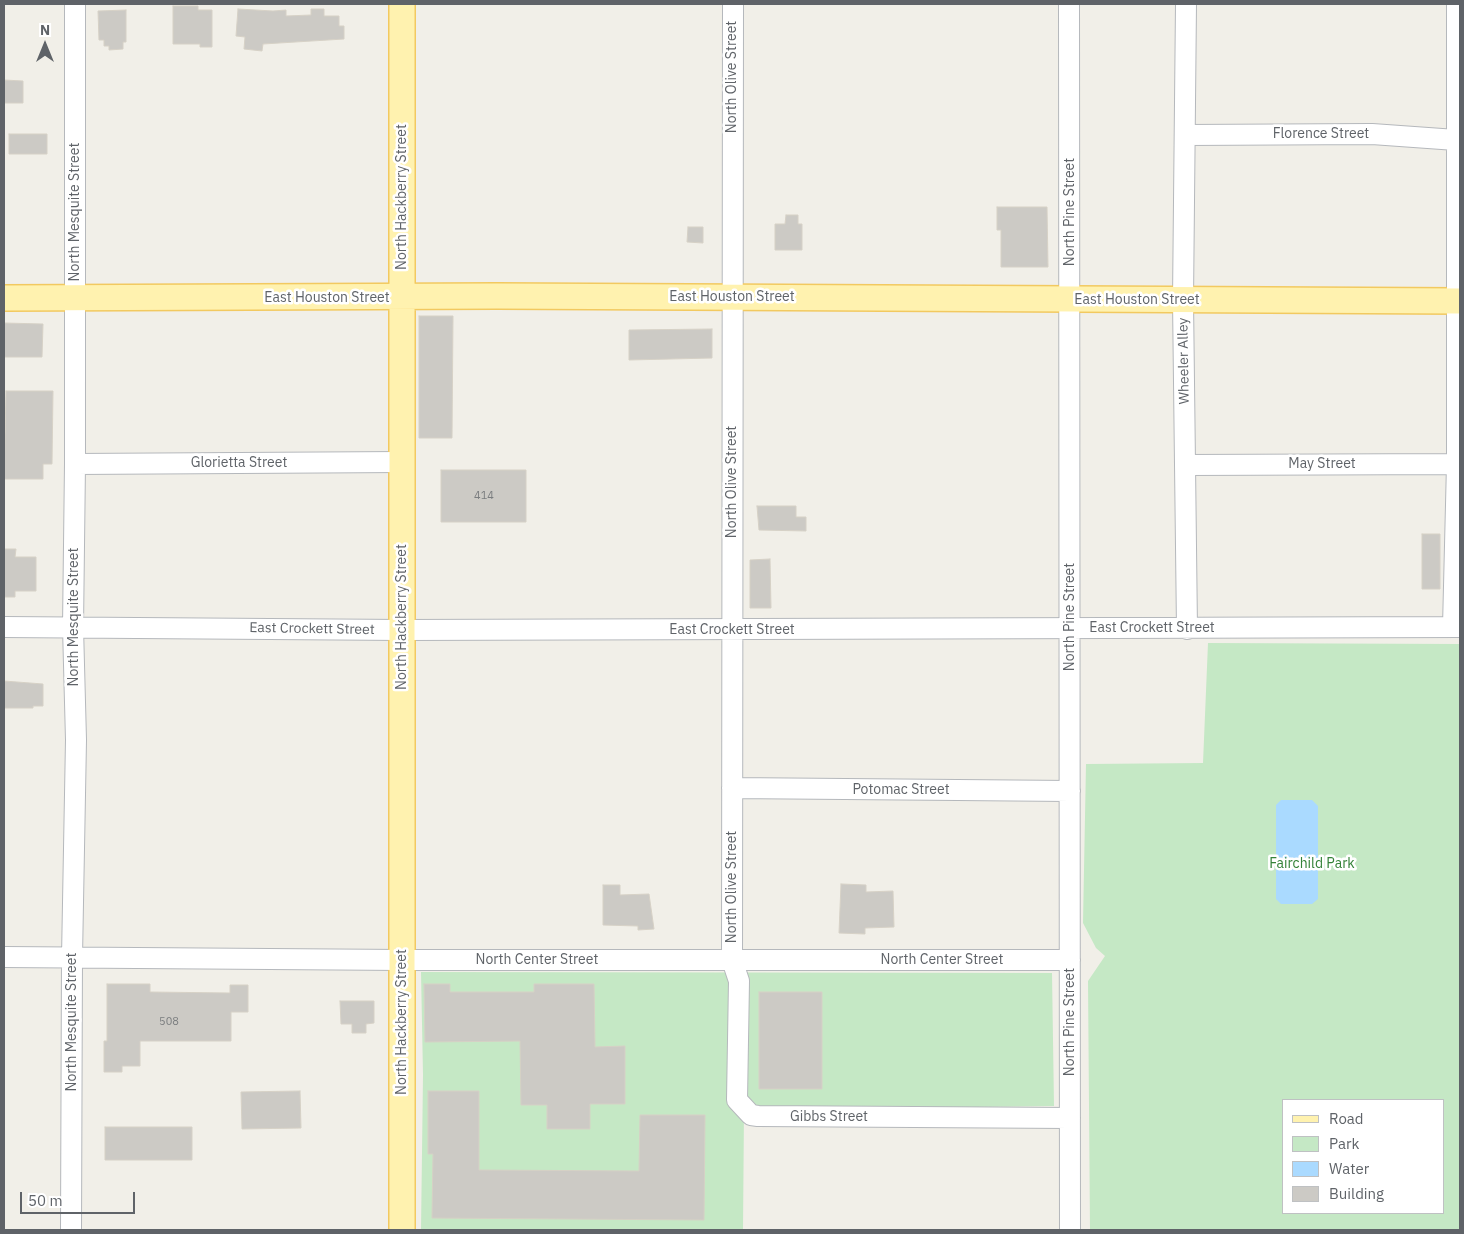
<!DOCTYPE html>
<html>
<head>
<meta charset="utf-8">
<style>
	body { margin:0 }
	#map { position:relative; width:1464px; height:1234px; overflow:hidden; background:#f1efe8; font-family:"IBM Plex Sans",sans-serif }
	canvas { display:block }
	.frame { position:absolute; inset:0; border:5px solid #5f6368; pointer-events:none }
	.legend { position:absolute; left:1282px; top:1099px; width:162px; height:115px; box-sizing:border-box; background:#fff; border:1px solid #bfc1c3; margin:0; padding:6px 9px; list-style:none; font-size:15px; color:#5f6368 }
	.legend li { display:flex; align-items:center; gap:10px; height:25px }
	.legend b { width:25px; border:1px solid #bfc1c3 }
	.north { position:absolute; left:20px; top:20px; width:50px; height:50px; -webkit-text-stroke:4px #fff; paint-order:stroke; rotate:0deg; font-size:14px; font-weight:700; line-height:20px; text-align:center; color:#5f6368 }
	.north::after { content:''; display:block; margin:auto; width:18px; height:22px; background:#5f6368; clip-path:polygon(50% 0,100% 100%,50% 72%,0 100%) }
	.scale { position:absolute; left:20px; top:1192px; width:115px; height:22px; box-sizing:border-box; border:2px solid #5f6368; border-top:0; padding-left:6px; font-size:15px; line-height:18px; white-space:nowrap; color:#5f6368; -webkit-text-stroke:4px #fff; paint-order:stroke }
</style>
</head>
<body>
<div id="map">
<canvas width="1464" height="1234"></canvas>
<div class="frame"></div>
<ul class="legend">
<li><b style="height:6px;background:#fff2af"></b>Road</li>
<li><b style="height:14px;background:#c5e8c5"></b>Park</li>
<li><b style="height:14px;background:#aadaff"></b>Water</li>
<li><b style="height:14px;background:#cccac5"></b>Building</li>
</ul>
<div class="north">N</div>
<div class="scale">50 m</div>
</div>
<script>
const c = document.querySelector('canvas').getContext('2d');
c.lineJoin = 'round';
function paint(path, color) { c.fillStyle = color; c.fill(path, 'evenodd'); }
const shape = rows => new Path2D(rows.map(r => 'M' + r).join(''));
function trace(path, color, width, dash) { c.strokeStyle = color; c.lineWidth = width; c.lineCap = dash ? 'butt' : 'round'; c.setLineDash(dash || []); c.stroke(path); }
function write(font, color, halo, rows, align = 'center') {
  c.font = font + ' "IBM Plex Sans",sans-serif'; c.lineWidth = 5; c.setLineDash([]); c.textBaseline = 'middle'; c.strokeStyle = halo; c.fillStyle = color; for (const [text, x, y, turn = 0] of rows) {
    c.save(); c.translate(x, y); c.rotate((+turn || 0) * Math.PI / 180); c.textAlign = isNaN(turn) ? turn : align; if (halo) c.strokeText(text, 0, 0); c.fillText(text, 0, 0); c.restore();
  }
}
paint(shape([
	[1208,643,1460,644,1460,1230,1090,1230,1088,981,1105,956,1096,948,1083,923,1086,764,1203,763],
	[1283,1100,1443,1100,1443,1213,1283,1213],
	[421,972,1052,973,1054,1106,744,1110,743,1230,421,1230,423,1075]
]), '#c5e8c5');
paint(shape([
	[1281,800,1312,800,1318,806,1318,899,1312,904,1281,904,1276,899,1276,805]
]), '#aadaff');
const building = shape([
	[173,6,198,6,198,10,212,10,212,47,200,47,200,44,173,44,173,6],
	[238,9,273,11,286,10,286,16,311,15,311,9,324,9,324,16,339,16,339,26,344,26,344,39,263,44,262,51,244,49,245,37,236,36,238,9],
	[126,10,126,42,123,42,123,49,109,50,109,46,104,46,104,40,99,40,98,11,126,10],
	[4,80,23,81,23,103,4,103,4,80],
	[9,134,47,134,47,154,9,154,9,134],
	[997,207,1047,207,1048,267,1001,267,1001,230,997,230,997,207],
	[786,215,798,215,798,224,802,224,802,250,775,250,775,224,785,224,786,215],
	[688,227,703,227,703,243,687,242,688,227],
	[419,316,453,316,452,438,419,438,419,316],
	[4,323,43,324,42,357,4,357,4,323],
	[712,329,712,358,629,360,629,330,712,329],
	[6,391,53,391,52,464,43,464,43,479,4,479,6,391],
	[441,470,526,470,526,522,441,522,441,470],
	[757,506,796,506,796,517,806,517,806,531,759,530,757,506],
	[1422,534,1440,534,1440,589,1422,589,1422,534],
	[4,549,16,549,15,557,36,557,36,591,15,591,15,597,4,597,4,549],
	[770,559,771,608,750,608,750,560,770,559],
	[4,681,43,684,43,706,33,706,33,708,4,708,4,681],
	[841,884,866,885,866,892,893,891,894,927,865,928,865,934,839,933,841,884],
	[603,885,620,885,620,895,649,894,654,929,638,930,638,926,603,925,603,885],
	[107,984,150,984,150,992,230,993,230,985,248,985,248,1012,231,1012,231,1041,140,1041,140,1066,122,1066,122,1072,104,1072,104,1041,107,1041,107,984],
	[424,984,450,984,450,992,534,992,534,984,594,984,595,1047,625,1046,625,1104,590,1104,590,1129,547,1129,547,1105,521,1105,520,1041,425,1042,424,984],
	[759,992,822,992,822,1089,759,1089,759,992],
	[340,1001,374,1001,374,1023,366,1024,366,1033,352,1033,352,1024,341,1024,340,1001],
	[300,1091,301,1128,242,1129,241,1092,300,1091],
	[428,1091,479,1091,479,1170,639,1171,640,1115,705,1115,704,1220,432,1218,433,1154,428,1154,428,1091],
	[105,1127,192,1127,192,1160,105,1160,105,1127]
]);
paint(building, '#cccac5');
trace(building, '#d6d1c6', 1);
const minor = shape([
	[733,4,732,960,739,981,737,1100,751,1115,758,1116,1070,1118],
	[1069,4,1070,1230],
	[1186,4,1183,300,1187,629],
	[1186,135,1372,134,1456,140],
	[75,464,402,462],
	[1186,465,1457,464],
	[4,627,402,630,1460,627],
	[1453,627,1457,464,1457,4],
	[732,788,1070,791],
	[4,957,402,960,1070,960],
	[71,1230,72,957,76,740,73,627,75,464,75,4]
]);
const major = shape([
	[402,4,402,1230],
	[4,298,497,296,1460,301]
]);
trace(minor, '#b5b8bc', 22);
trace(major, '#f2c960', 28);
trace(minor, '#fff', 20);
trace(major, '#fff2af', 25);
write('11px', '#7a7d7f', null, [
	["414",484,496],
	["508",169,1022]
]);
write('14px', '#5f6368', '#fff', [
	["North Olive Street",732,77,-90],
	["Florence Street",1321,134],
	["North Hackberry Street",402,197,-90],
	["North Mesquite Street",75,212,-90],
	["North Pine Street",1070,212,-90],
	["East Houston Street",732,297],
	["East Houston Street",327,298],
	["East Houston Street",1137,300],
	["Wheeler Alley",1184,361,-91],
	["Glorietta Street",239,463],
	["May Street",1322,464],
	["North Olive Street",732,482,-90],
	["North Mesquite Street",74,617,-90],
	["North Hackberry Street",402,617,-90],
	["North Pine Street",1070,617,-90],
	["East Crockett Street",1152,628],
	["East Crockett Street",312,629,1],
	["East Crockett Street",732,630],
	["Potomac Street",901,790],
	["North Olive Street",732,887,-90],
	["North Center Street",537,960],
	["North Center Street",942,960],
	["North Mesquite Street",72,1022,-90],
	["North Hackberry Street",402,1022,-90],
	["North Pine Street",1070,1022,-90],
	["Gibbs Street",829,1117]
]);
write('14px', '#348238', '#fff', [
	["Fairchild Park",1312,864]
]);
</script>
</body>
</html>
